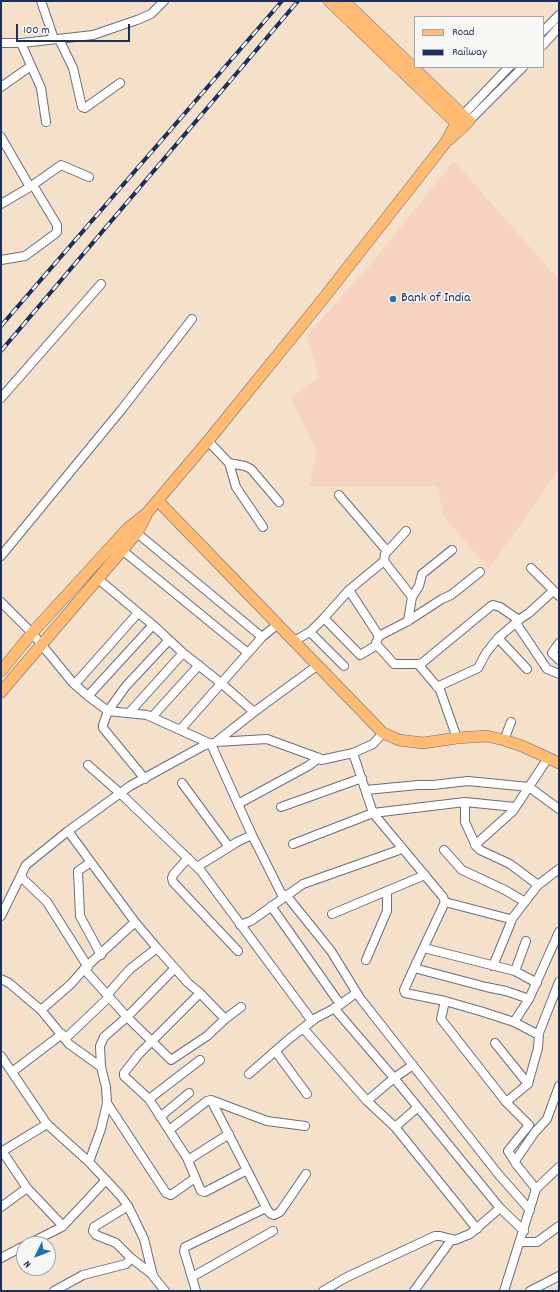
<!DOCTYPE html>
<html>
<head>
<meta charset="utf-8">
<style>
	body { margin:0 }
	#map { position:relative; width:560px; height:1292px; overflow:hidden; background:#f5e1c9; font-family:Dekko,sans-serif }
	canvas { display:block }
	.frame { position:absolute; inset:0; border:2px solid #1b2f5e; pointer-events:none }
	.legend { position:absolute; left:414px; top:16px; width:130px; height:52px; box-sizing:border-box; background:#f6f6f2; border:1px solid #9ea6b7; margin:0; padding:5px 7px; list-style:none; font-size:12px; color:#1b2f5e }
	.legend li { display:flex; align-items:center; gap:8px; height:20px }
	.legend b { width:20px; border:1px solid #9ea6b7 }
	.north { position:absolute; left:16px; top:1236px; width:40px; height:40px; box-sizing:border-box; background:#f6f6f2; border:1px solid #9ea6b7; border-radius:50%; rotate:227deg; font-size:11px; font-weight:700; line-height:16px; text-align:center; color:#1b2f5e }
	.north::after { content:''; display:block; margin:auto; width:14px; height:18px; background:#1f6fb2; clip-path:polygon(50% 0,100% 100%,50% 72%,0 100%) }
	.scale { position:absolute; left:16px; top:24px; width:114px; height:18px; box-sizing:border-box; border:2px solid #1b2f5e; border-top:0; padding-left:5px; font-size:12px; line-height:14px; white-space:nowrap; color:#1b2f5e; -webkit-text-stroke:3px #f6f6f2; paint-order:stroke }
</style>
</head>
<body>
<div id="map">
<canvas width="560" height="1292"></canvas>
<div class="frame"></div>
<ul class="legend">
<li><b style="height:5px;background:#febb71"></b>Road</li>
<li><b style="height:5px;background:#1b2f5e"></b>Railway</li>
</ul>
<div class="north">N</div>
<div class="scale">100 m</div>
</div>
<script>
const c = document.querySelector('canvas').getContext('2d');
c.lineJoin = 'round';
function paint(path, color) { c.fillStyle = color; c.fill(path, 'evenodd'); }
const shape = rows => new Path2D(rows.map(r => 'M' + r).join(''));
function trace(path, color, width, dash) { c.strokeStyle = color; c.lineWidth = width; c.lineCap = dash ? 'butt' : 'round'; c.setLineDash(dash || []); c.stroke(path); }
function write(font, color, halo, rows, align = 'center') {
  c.font = font + ' Dekko,sans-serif'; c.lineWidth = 3; c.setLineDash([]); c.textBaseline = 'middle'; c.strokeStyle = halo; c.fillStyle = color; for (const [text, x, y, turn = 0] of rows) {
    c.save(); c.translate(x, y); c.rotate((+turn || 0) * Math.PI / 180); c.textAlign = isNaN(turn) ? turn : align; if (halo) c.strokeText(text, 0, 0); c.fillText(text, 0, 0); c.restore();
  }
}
paint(shape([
	[454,161,559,280,559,469,489,569,444,517,437,486,309,486,317,452,291,398,319,377,307,335,370,265]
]), '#f5d2c2');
const minor = shape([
	[41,1,54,39],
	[543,31,559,15],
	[59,39,73,68,82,107,85,108,120,83],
	[1,43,22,43,93,35,137,20,151,14,164,1],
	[21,43,41,88,46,122],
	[543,45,559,27],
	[1,87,31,66],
	[460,118,509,67],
	[469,121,523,67],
	[1,137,30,187,1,204],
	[30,187,61,165,89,177],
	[1,260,25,256,55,234,57,232,57,225,33,185],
	[1,398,101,284],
	[208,441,229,463,236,487,263,527],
	[229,463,245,466,251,469,279,502],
	[339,495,387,551],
	[406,531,385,554,384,561,412,597],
	[137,533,262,637],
	[122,550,248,653],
	[1,556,122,409,192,319],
	[531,568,559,596],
	[97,578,153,625,183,653,221,683,254,712],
	[349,590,379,636,376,643,377,645,394,664,418,664,422,663,491,606,493,605,500,607,519,620],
	[1,602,32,633,73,683,88,696,108,711,147,715,211,744,252,835,283,897],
	[324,618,360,655,377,645],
	[408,621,412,597,419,586,422,574,452,550],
	[516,623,547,669,559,674],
	[310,632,344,666],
	[379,636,408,621,442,599,451,595,480,572],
	[498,638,527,669],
	[294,641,310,632,324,618,349,590,384,561],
	[559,643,552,653,559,660],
	[418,664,440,690,457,738],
	[75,684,138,613],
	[437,687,478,668,486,653,498,638,520,619,529,613,553,591],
	[88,696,153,625],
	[129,713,183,653],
	[152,717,199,665],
	[180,730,262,637,278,624],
	[504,740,511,722],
	[216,742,267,739,319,758,321,760,353,753,373,744,383,733],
	[353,753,373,813,443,897,445,902,414,968,404,990,405,993,445,1001,480,1011,514,1022,539,1035],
	[88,765,121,794,201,871,312,1021],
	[145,779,103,728,103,725,108,711,126,686,169,640],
	[182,783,229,847],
	[366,790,418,785,433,785,468,781,529,787,559,809],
	[465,802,465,822,476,846,480,850,510,864,538,885],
	[238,804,308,766,319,758],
	[281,807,362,778],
	[68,831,135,922,157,948,188,983,200,993,225,1019],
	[293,844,373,813,465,802,515,807],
	[475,845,513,811,548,758],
	[444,850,462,870,505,890,525,902],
	[188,858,173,875,172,878,173,882,238,951],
	[91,862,78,871,80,916,101,955],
	[197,867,237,842,252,835],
	[21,877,47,902,88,967],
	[286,895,331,951,360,998,499,1175,530,1210],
	[445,902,510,919,511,922,493,966],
	[271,906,340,1004],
	[332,914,425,875],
	[1,916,26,865,68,831,130,786,203,746,216,742,254,712,318,665],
	[511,920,538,885,559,869],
	[240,925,251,921,303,884,402,849],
	[424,948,515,971,537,983],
	[366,960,387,911,387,891],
	[414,968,486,987,506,991,529,999],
	[84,969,127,1017,171,1060,207,1036,225,1019,241,1007],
	[515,971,526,941],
	[1,979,9,983,41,1010,69,1044,101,1067],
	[200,993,139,1054,124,1073,124,1076,149,1099,187,1158,201,1191,205,1192,247,1170],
	[107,995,130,969,157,948],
	[445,1001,441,1019,506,1102,529,1125,508,1151,515,1162],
	[334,1008,394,1078,500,1208,524,1231],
	[41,1010,71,984,84,969,135,922],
	[514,1022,529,999,559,932],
	[303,1028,367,1101,395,1127,477,1229],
	[65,1039,109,997],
	[495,1043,528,1084],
	[276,1052,307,1094],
	[1,1056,47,1124,89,1162,120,1195,128,1206,144,1239,153,1276,165,1291],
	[12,1072,62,1034],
	[249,1074,289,1039,316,1018,337,1007,356,993],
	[149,1099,200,1060],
	[211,1100,268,1211,271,1214,274,1215,280,1212,306,1174],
	[367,1101,394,1078,413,1065],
	[506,1102,528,1084,538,1048,539,1033,559,982],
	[107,1103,166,1193,171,1195,195,1178],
	[160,1117,189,1093],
	[395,1127,417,1108],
	[169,1130,207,1101,211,1100,267,1121,305,1126],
	[2,1151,27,1188,63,1226],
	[1,1152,47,1124],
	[188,1160,229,1134],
	[89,1162,101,1129,107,1103,106,1087,101,1067,100,1046,104,1037,127,1017,174,969],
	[536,1189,516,1164,515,1161,535,1132,547,1119,559,1086],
	[128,1206,94,1227,93,1231,96,1235,116,1243,131,1258],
	[1,1207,27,1188],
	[521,1242,537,1242,559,1226],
	[28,1244,62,1227,105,1181],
	[1,1258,24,1246],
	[192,1277,273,1231],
	[54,1291,83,1275,126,1264,131,1258,153,1275],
	[196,1291,184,1251,185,1247,266,1208],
	[323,1291,347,1277,435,1236,440,1236,455,1240,470,1234,500,1208],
	[414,1291,452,1239],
	[504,1291,536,1189,559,1167],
	[530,1291,559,1276]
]);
const major = shape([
	[329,1,460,127],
	[344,1,469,121,450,139],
	[158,501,383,733,399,740,423,743,457,738,487,736,504,740,522,746,559,763],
	[1,671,32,633,128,528,147,513,208,441,319,304,446,142,456,123],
	[1,692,137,533,146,516]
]);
trace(minor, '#676d83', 10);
trace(major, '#676d83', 12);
trace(minor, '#fff', 8);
trace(major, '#febb71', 11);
const rail = shape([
	[1,326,282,1],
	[1,351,298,1]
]);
trace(rail, '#1b2f5e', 4);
trace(rail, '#f6f6f2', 2.5, [8]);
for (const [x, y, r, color] of [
	[393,299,4,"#1f6fb2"]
]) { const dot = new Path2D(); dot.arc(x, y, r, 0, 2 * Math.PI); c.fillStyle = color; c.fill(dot); trace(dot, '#f6f6f2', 1.5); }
write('14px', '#1b2f5e', '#f6f6f2', [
	["Bank of India",401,299]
], 'left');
</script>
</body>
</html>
